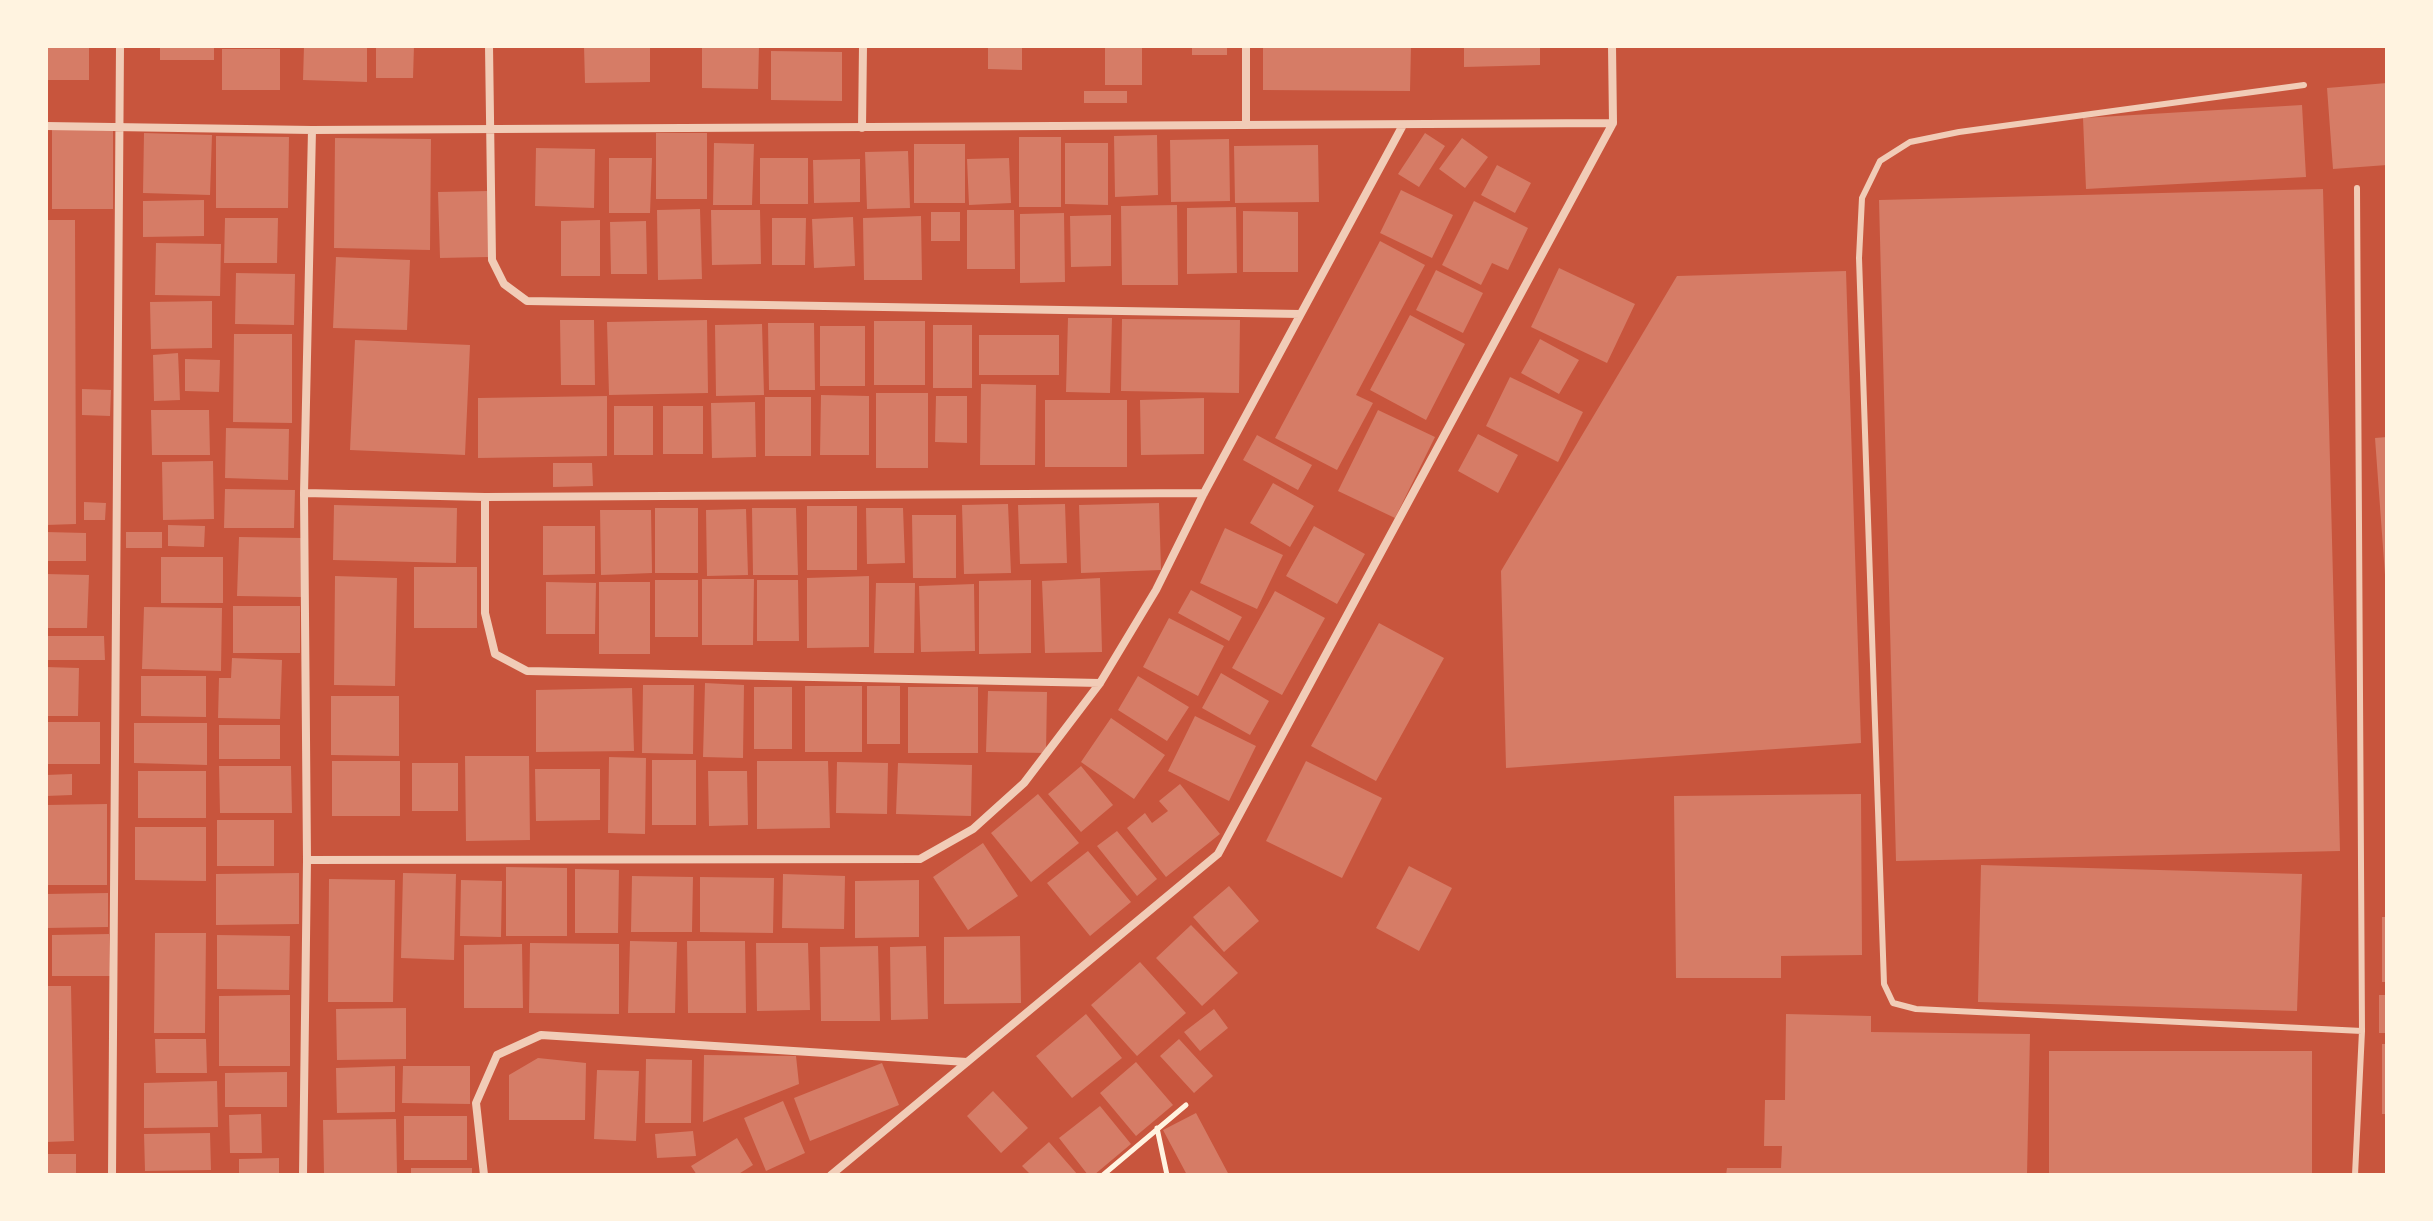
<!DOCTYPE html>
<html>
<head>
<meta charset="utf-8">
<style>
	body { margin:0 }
	#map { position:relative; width:2433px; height:1221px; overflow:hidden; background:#c8553d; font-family:"Crimson Pro",serif }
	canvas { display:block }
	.frame { position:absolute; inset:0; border:48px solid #fff3e0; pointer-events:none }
</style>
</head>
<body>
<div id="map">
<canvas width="2433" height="1221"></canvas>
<div class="frame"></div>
</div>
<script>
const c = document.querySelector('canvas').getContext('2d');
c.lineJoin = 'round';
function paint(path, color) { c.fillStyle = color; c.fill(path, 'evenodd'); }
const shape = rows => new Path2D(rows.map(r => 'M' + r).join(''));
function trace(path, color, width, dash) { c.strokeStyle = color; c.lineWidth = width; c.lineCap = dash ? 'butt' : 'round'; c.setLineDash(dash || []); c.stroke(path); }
paint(shape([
	[46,46,89,46,89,80,46,80],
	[160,46,214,46,214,60,160,60],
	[304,46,367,46,367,82,303,80],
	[376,46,414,46,413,78,376,78],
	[584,46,650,46,650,82,585,83],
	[702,46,759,46,758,89,702,88],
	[988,46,1022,46,1022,70,988,69],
	[1105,46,1142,46,1142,85,1105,85],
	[1192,46,1227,46,1227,55,1192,55],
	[1263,46,1411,46,1410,91,1263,90],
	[1464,46,1540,46,1540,65,1464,67],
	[222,49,280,49,280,90,222,90],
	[771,51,842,52,842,101,771,100],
	[2387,83,2387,165,2333,169,2327,88],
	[1084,91,1127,91,1127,103,1084,103],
	[2302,105,2306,177,2086,189,2083,118],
	[52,129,113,129,113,209,52,209],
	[144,133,212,135,210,195,143,193],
	[656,133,707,133,707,199,656,199],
	[1425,133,1445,146,1419,187,1398,174],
	[1157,135,1158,195,1115,197,1114,136],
	[216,136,289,137,288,208,216,208],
	[1019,137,1061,137,1061,207,1019,207],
	[335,138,431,139,430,250,334,248],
	[1462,138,1488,157,1465,188,1439,169],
	[1229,139,1230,201,1171,202,1170,140],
	[714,143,754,144,752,205,713,205],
	[1065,143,1108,143,1108,205,1065,204],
	[914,144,965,144,965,203,914,203],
	[1318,145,1319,202,1235,203,1234,146],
	[536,148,595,149,594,208,535,206],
	[908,151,910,208,867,209,865,152],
	[609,158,652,158,650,213,609,213],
	[760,158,808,158,808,204,760,204],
	[1009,158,1011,203,969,205,967,159],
	[860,159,860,202,814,203,813,160],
	[1497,165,1531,183,1515,213,1481,195],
	[2323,189,2340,851,1896,861,1879,200],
	[1401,190,1453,215,1432,258,1380,233],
	[488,191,489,257,440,258,438,192],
	[204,200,204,236,143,237,143,201],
	[1474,201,1528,228,1508,270,1492,263,1481,285,1442,265],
	[1177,205,1178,285,1122,285,1121,206],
	[1236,207,1237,273,1187,274,1187,208],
	[700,209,702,279,658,280,657,210],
	[711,210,760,210,761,264,712,265],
	[967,210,1014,210,1015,269,967,269],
	[1243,211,1298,212,1298,272,1243,272],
	[931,212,960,212,960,241,931,241],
	[1064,213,1065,282,1020,283,1020,214],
	[1111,215,1111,266,1071,267,1070,216],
	[921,216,922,280,864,280,863,218],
	[853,217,855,266,814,268,812,219],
	[225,218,278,218,277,263,224,263],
	[772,218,806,218,805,265,772,265],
	[46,220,75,220,76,524,46,525],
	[600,220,600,276,561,276,561,221],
	[646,221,647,274,611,274,610,222],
	[1380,241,1425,265,1356,395,1373,403,1337,470,1275,438],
	[156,243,221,244,220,296,155,295],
	[336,257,410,260,407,330,333,328],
	[1559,268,1635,304,1607,363,1531,327],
	[1436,270,1483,293,1463,333,1416,310],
	[1846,271,1861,743,1506,768,1501,571,1677,276],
	[236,273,295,274,294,325,235,324],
	[212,301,212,348,151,349,150,302],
	[1410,315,1465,344,1426,420,1370,390],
	[1068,318,1112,318,1110,393,1066,392],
	[1122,319,1240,320,1239,393,1121,391],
	[560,320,594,320,595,385,561,385],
	[707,320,708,393,609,395,607,322],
	[874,321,925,321,925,385,874,385],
	[768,323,814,323,815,390,769,390],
	[762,324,764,395,716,396,715,325],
	[933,325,972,325,972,388,933,388],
	[820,326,865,326,865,386,820,386],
	[234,334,292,334,292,423,233,422],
	[979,335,1059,335,1059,375,979,375],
	[1540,339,1579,360,1559,394,1521,373],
	[355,340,470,345,465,455,350,450],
	[178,353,180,400,154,401,153,355],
	[185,359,220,360,219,392,185,391],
	[1510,377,1583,412,1558,462,1486,426],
	[981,384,1036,385,1035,465,980,465],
	[82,389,111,390,110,416,82,415],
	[876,393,928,393,928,468,876,468],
	[821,395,869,396,869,455,820,455],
	[607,396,607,456,478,458,478,398],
	[936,396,967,396,967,443,935,442],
	[765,397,811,397,811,456,765,456],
	[1204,398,1204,454,1141,455,1140,400],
	[1045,400,1127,400,1127,467,1045,467],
	[755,402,756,457,712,458,711,403],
	[614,406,653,406,653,455,614,455],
	[663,406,703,406,703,454,663,454],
	[151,410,209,410,210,455,152,455],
	[1378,410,1435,437,1395,518,1338,491],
	[226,428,289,429,288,480,225,478],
	[1478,434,1518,455,1498,493,1458,471],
	[1257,435,1312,465,1298,490,1243,460],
	[2387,437,2387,575,2385,575,2375,438],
	[213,461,214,519,163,520,162,462],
	[553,463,592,463,593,486,553,487],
	[1273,483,1314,506,1290,547,1250,523],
	[225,489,295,490,294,528,224,528],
	[84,502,106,503,105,520,84,520],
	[1159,503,1161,570,1081,573,1079,505],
	[1008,504,1011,573,964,574,962,505],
	[1065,504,1067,563,1020,564,1018,505],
	[334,505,457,508,456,563,333,560],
	[807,506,857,506,857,570,807,570],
	[655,508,698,508,698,573,655,573],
	[752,508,796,508,798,575,753,575],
	[866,508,903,508,905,563,867,564],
	[746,509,748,575,707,576,706,510],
	[600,510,651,510,652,573,601,575],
	[912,515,956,515,956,578,913,578],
	[168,525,205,526,204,547,168,546],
	[543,526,595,526,595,574,543,575],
	[1314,526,1365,554,1337,604,1286,576],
	[1225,528,1283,555,1257,609,1200,583],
	[46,532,86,533,86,561,46,561],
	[126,532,162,532,162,548,126,548],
	[239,537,302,538,301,597,237,596],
	[161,557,223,557,223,603,161,603],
	[414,567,477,567,477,628,414,628],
	[46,574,89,575,87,628,46,628],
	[335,576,397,578,395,686,334,685],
	[869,576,869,647,807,648,807,578],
	[1100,578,1102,652,1045,653,1042,581],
	[702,579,754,579,753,645,702,645],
	[655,580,698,580,698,637,655,637],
	[757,580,798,580,799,641,757,641],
	[1031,580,1031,653,979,654,979,581],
	[546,582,596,583,595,634,546,634],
	[599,582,650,582,650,654,599,654],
	[876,583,915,583,914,653,874,653],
	[974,584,975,651,921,652,919,586],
	[1191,590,1242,617,1229,641,1178,613],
	[1275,591,1325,618,1282,695,1232,668],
	[233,606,300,606,300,653,233,653],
	[144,607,222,608,221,671,142,669],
	[1169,618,1224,646,1198,696,1143,667],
	[1379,623,1444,658,1376,781,1311,746],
	[46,636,104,636,105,660,46,660],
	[232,658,282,660,280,719,218,718,219,678,231,678],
	[46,667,79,668,78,716,46,716],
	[1221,673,1269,701,1250,735,1202,708],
	[141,676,206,676,206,717,141,716],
	[1138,676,1189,707,1167,741,1118,710],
	[705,683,744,685,743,758,703,757],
	[643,685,694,685,693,754,642,753],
	[805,686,862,686,862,752,805,752],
	[867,686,900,686,900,744,867,744],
	[754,687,792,687,792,749,754,749],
	[908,687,978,687,978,753,908,753],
	[632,688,634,751,536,752,536,690],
	[988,691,1047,692,1046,753,986,752],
	[331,696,399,696,399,756,331,755],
	[1195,716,1256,746,1229,801,1168,771],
	[1111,718,1165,755,1134,799,1081,762],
	[46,722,100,722,100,764,46,764],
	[134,723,207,723,207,765,134,763],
	[219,725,280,725,280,759,219,759],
	[465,756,529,756,530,840,466,841],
	[609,757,646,758,645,834,608,833],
	[652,760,696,760,696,825,652,825],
	[332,761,400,761,400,816,332,816],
	[757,761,828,761,830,828,757,829],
	[1306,761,1382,798,1342,878,1266,841],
	[837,762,888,763,887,814,836,813],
	[412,763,458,763,458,811,412,811],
	[898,763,972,765,971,816,896,814],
	[219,766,291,766,292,813,220,813],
	[1081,766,1113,805,1081,832,1048,794],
	[535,769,600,769,600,820,536,821],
	[138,771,206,771,206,818,138,818],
	[708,771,747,771,748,825,709,826],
	[72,774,72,795,46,796,46,775],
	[1180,784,1220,834,1166,877,1127,828,1145,813,1152,823,1168,811,1159,801],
	[1038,794,1079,843,1031,882,991,833],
	[1861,794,1862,955,1781,956,1781,978,1676,978,1674,796],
	[107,804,107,885,46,885,46,805],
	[217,820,274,820,274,866,217,866],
	[135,827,206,827,206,881,135,880],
	[1117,831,1157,879,1137,896,1097,846],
	[983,843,1018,896,968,930,933,877],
	[1088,851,1131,902,1090,936,1047,883],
	[1981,865,2302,874,2297,1011,1978,1002],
	[1409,866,1452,888,1419,951,1376,928],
	[506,867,567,868,567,936,506,936],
	[575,869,619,870,618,933,575,933],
	[299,873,299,924,216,925,216,874],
	[403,873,456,874,454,960,401,958],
	[783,874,845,876,844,929,782,928],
	[632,876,693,877,692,932,631,932],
	[700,877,774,878,773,933,700,932],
	[329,879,395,880,393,1002,328,1002],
	[461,880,502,881,501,937,460,936],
	[919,880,919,937,855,938,855,881],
	[1229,886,1259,921,1224,952,1193,917],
	[108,893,108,927,46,928,46,894],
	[2382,917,2387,917,2387,982,2382,982],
	[1191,925,1238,973,1202,1006,1156,958],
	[155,933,206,933,205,1033,154,1033],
	[109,934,110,976,52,976,52,935],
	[217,935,290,936,289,990,217,989],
	[1020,936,1021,1003,944,1004,944,937],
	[630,941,677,942,675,1013,628,1013],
	[687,941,745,941,746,1013,688,1013],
	[530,943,619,944,619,1014,529,1013],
	[756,943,808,943,810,1010,757,1011],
	[522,944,523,1008,464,1008,464,945],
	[878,946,880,1021,821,1021,820,947],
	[926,946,928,1019,891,1020,890,947],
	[1140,962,1186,1013,1137,1056,1091,1005],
	[46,986,71,986,74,1141,46,1142],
	[290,995,290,1066,219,1066,219,996],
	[2379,995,2387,995,2387,1033,2379,1033],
	[406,1008,406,1059,337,1060,336,1009],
	[1214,1009,1228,1028,1200,1051,1184,1032],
	[1086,1014,1122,1058,1072,1098,1036,1056],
	[1786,1014,1871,1016,1871,1032,2030,1034,2027,1175,1726,1175,1727,1168,1781,1168,1782,1146,1764,1146,1765,1100,1785,1100],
	[155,1039,206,1039,207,1073,156,1073],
	[1179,1039,1213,1076,1194,1093,1160,1056],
	[2382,1044,2387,1044,2387,1114,2382,1114],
	[2049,1051,2312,1051,2312,1175,2049,1175],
	[704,1055,796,1056,799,1084,703,1122],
	[538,1058,586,1063,585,1120,509,1120,509,1075],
	[646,1059,692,1060,691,1123,645,1123],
	[1136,1062,1173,1105,1136,1136,1100,1093],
	[882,1063,899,1105,810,1141,794,1098],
	[395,1066,395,1112,337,1113,336,1068],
	[403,1066,470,1066,470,1104,402,1103],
	[597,1070,639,1071,636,1141,594,1139],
	[287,1072,287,1107,225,1107,225,1073],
	[217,1081,218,1127,144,1128,144,1083],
	[993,1091,1028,1128,1001,1153,967,1116],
	[783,1101,805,1153,766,1171,744,1118],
	[1100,1106,1131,1144,1094,1175,1088,1175,1059,1138],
	[1196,1113,1229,1175,1187,1175,1163,1130],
	[261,1114,262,1153,230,1153,229,1115],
	[404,1116,467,1116,467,1160,404,1160],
	[396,1119,397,1173,324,1174,323,1120],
	[693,1131,696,1156,657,1158,655,1134],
	[210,1133,211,1170,145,1171,144,1134],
	[737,1138,753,1165,737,1175,697,1175,691,1166],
	[1049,1142,1078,1175,1031,1175,1022,1166],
	[46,1154,76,1154,76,1175,46,1175],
	[279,1158,279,1175,239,1175,239,1159],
	[411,1168,472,1168,472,1175,411,1175]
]), '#d67c66');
trace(shape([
	[1157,1128,1167,1175],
	[1103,1175,1186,1105]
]), '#fff3e0', 5);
trace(shape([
	[2304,85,1959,132,1910,142,1880,161,1862,198,1859,258,1884,984,1893,1003,1916,1009,2362,1031],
	[2355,1175,2362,1031,2357,188]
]), '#f1ccb7', 6);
trace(shape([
	[489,46,492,260,504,284,527,301,1300,314],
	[1246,125,1246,46],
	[46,126,312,130,1613,123],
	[862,128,863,46],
	[304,493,485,497,1204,493],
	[485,497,485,613,495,654,527,671,1100,683],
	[307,860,920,859,973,829,1024,783,1100,683,1156,590,1204,493,1403,125],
	[112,1175,120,46],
	[303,1175,307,860,304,493,312,130],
	[484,1175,476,1103,497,1055,541,1035,967,1062],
	[831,1175,1218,854,1613,123,1612,46]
]), '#f1ccb7', 8);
</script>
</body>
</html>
